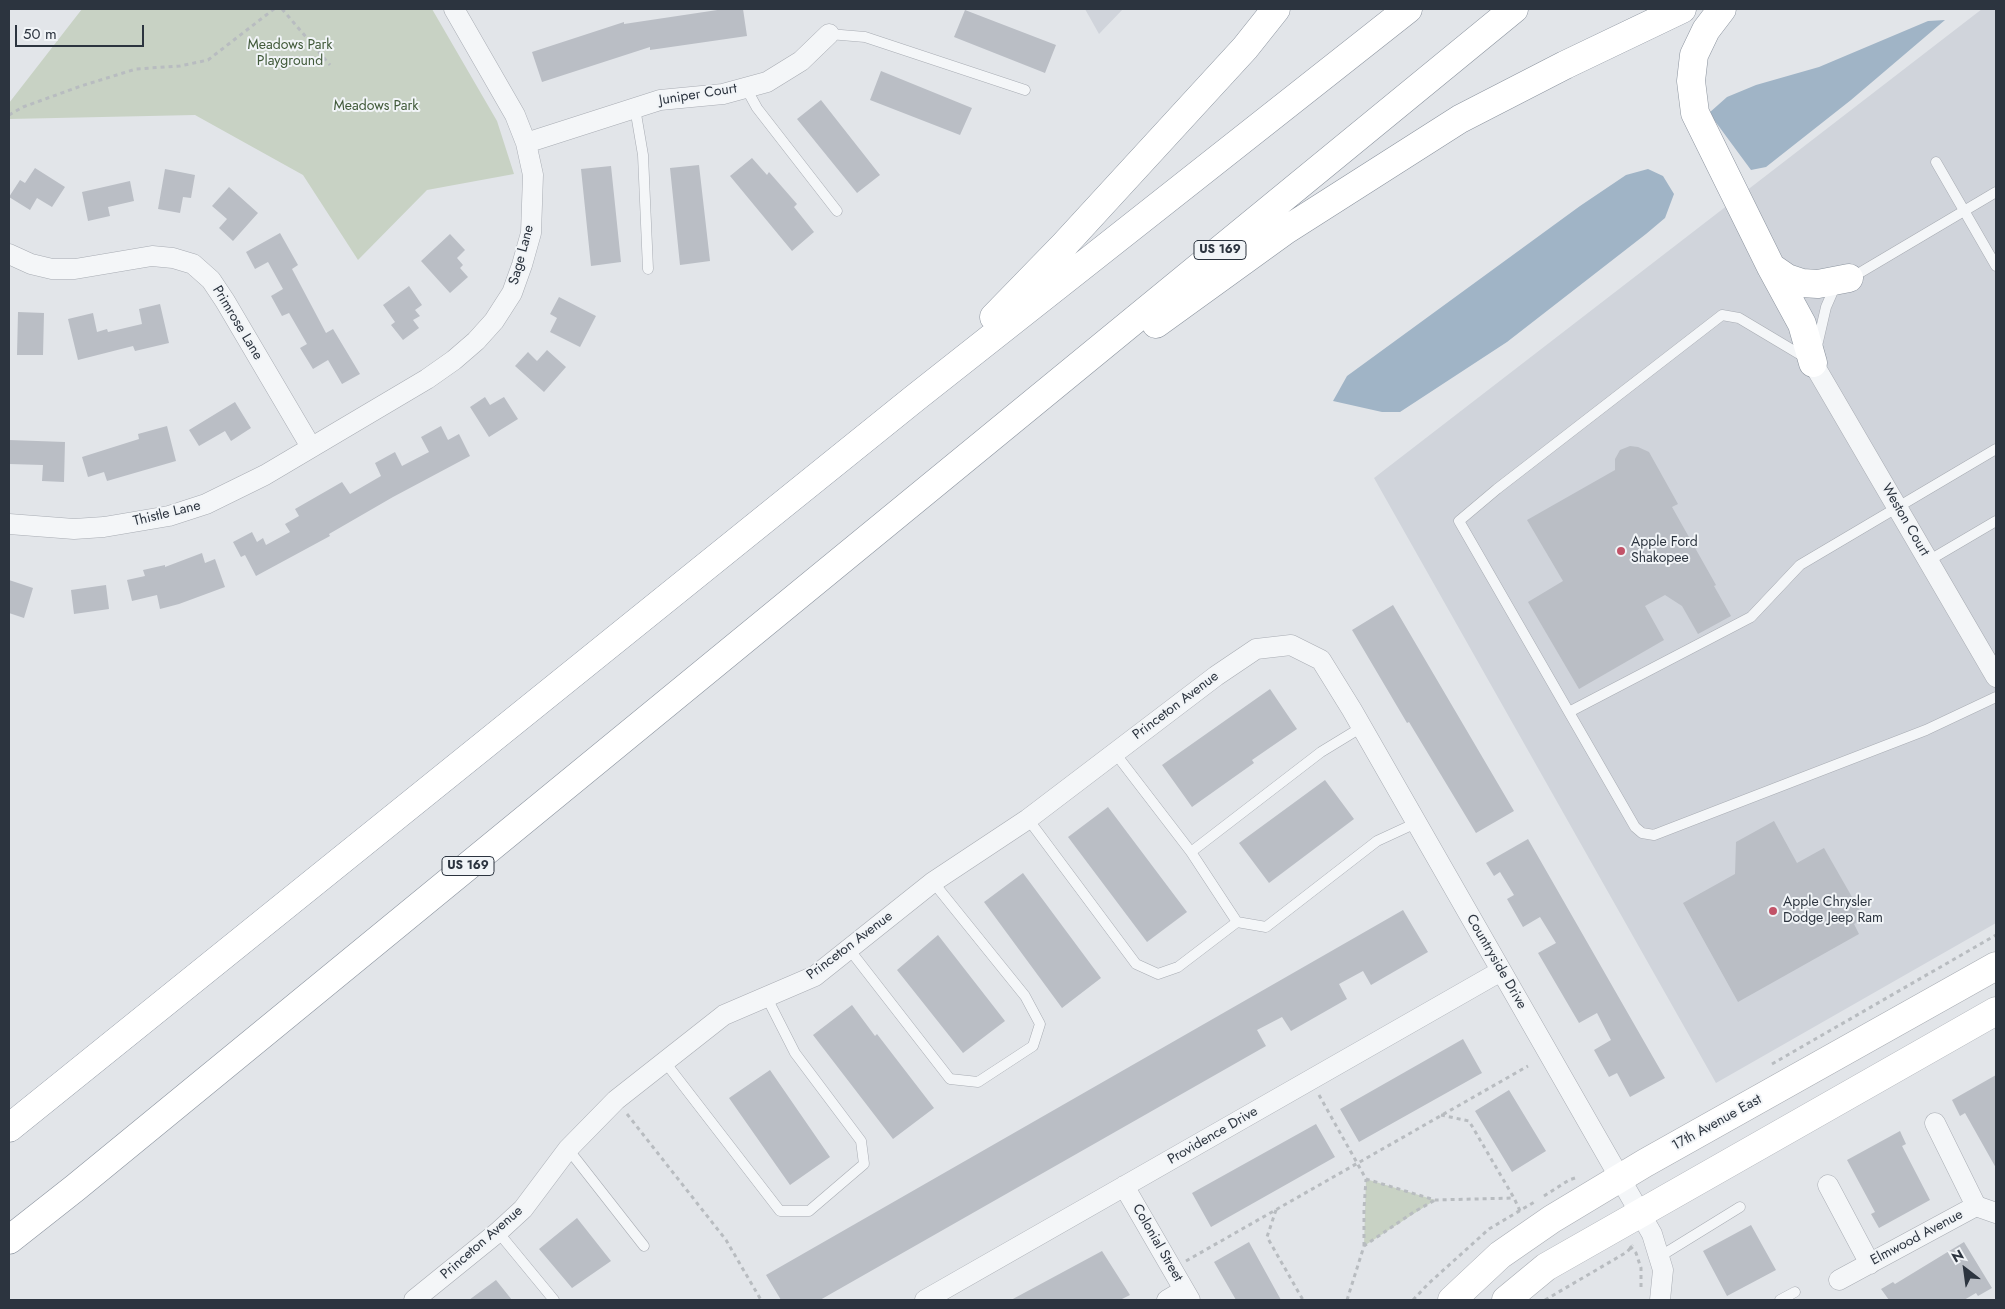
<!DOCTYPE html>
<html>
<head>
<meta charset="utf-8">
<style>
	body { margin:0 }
	#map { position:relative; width:2005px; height:1309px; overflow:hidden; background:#e2e5e9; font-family:Jost,sans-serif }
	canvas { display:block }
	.frame { position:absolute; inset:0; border:10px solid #2c343f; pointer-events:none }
	.north { position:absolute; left:1940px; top:1244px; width:50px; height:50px; -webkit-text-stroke:4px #f1f4f7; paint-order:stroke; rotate:330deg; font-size:14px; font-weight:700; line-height:20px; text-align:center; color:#2c343f }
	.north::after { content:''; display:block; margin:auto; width:18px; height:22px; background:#2c343f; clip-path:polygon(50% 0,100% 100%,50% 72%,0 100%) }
	.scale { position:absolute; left:15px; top:25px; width:129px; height:22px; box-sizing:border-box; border:2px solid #2c343f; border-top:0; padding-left:6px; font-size:15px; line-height:18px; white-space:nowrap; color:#2c343f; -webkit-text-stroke:4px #f1f4f7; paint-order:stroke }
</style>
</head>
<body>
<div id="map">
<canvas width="2005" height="1309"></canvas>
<div class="frame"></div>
<div class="north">N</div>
<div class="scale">50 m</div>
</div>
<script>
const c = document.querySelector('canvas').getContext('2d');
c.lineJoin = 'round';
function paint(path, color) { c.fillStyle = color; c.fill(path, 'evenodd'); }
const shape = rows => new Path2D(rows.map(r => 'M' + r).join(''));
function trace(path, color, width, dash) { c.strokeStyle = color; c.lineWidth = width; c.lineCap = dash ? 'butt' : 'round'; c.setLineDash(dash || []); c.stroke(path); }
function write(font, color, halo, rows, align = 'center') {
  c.font = font + ' Jost,sans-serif'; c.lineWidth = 4; c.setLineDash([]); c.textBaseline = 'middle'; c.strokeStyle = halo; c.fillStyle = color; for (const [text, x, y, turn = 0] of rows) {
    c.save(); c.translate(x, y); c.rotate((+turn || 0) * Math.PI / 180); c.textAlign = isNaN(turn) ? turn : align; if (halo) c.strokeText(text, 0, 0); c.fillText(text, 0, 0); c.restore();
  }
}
paint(shape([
	[1085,9,1123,9,1099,34],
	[1982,9,1996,9,1996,923,1716,1083,1374,478]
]), '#d0d4db');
paint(shape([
	[82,9,432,9,497,121,514,174,427,190,358,260,303,175,195,115,9,119,9,103],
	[1366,1179,1435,1200,1364,1246]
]), '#c8d2c4');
paint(shape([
	[1945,20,1851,100,1766,167,1751,170,1709,113,1727,97,1756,85,1819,67,1928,21],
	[1648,169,1663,176,1674,194,1665,218,1646,234,1507,342,1400,412,1382,412,1333,401,1347,376,1580,206,1626,175]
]), '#a0b4c6');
paint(shape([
	[724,9,743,9,747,36,650,50,650,47,542,82,532,52,624,22,624,24],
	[965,10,1056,45,1045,73,954,37],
	[881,71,972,108,960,135,870,100],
	[821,100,880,175,857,193,797,119],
	[752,158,767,175,769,172,797,204,794,207,814,232,792,251,730,176],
	[699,165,710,261,680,265,670,168],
	[611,166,621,262,591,266,581,169],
	[35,168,65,187,52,207,37,198,30,210,9,197,20,180,25,183],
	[165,169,195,175,191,198,183,197,180,213,158,209],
	[130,181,134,201,108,207,110,216,88,221,82,192],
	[229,187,258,213,233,241,219,228,227,219,212,206],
	[280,233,298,265,292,269,326,333,333,329,360,374,342,384,328,360,313,369,300,348,307,344,289,313,282,316,271,296,283,289,268,262,255,269,246,252],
	[450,234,465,250,457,258,463,265,460,268,468,277,450,293,421,261],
	[409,286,422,305,415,310,420,316,413,320,419,328,403,340,391,325,395,322,383,305],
	[559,297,596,316,580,347,550,332,557,318,550,314],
	[160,304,169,343,135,351,133,346,78,360,68,319,93,313,97,332,107,329,108,332,142,324,139,309],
	[18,312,44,313,43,355,17,355],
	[547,350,566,367,544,392,515,366,528,352,537,361],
	[485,397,490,405,504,397,518,419,489,437,470,407],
	[235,402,251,428,231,441,225,431,199,446,189,430],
	[167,426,176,461,107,481,104,472,88,477,82,457,139,439,138,434],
	[441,426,448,440,459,434,470,456,393,497,329,534,330,536,256,576,245,555,241,557,233,542,252,532,257,542,263,538,266,545,290,532,285,524,299,516,295,509,342,482,350,494,381,476,375,463,395,452,402,466,429,452,421,437],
	[9,440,65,442,64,482,42,481,43,465,9,464],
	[1630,446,1638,447,1649,452,1678,504,1672,507,1716,585,1714,586,1731,616,1698,634,1682,606,1665,595,1645,606,1664,640,1579,689,1528,602,1563,581,1527,520,1615,470,1615,459,1620,450],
	[202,553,205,563,215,559,225,587,179,604,160,609,157,595,132,601,127,580,145,576,143,570,165,565,165,567],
	[9,580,33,588,24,618,9,613],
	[106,585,109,609,74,614,71,590],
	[1393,605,1514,811,1476,833,1409,722,1407,723,1352,630],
	[1270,689,1297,729,1252,760,1254,763,1192,807,1162,765],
	[1325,780,1354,819,1269,883,1239,843],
	[1108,807,1187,912,1147,942,1068,837],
	[1774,821,1797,863,1824,848,1864,918,1854,924,1859,934,1738,1002,1683,903,1735,874,1736,842],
	[1528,839,1665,1078,1630,1097,1617,1073,1609,1077,1594,1050,1611,1040,1597,1013,1579,1023,1538,953,1556,943,1540,917,1523,927,1507,899,1514,895,1500,872,1494,876,1486,863],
	[1023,873,1101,978,1062,1008,984,902],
	[1403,910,1428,952,1371,985,1363,971,1339,984,1347,999,1291,1031,1282,1017,1257,1030,1266,1046,820,1300,781,1300,766,1275],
	[938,935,1005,1021,963,1053,897,970],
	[852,1005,875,1036,877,1034,934,1108,893,1139,813,1035],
	[1463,1039,1482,1073,1359,1142,1340,1109],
	[770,1070,830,1157,790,1185,729,1098],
	[1996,1075,1996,1168,1965,1113,1960,1116,1952,1100],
	[1509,1090,1546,1151,1512,1172,1475,1111],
	[1316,1124,1335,1157,1211,1227,1192,1193],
	[1900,1131,1906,1144,1902,1146,1930,1200,1879,1228,1871,1214,1875,1212,1847,1160],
	[577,1218,611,1261,572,1288,539,1249],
	[1751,1225,1776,1270,1727,1296,1703,1251],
	[1249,1242,1281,1300,1236,1300,1214,1262],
	[1964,1242,1992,1288,1978,1296,1976,1293,1964,1300,1889,1300,1881,1289,1893,1282,1895,1284],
	[1102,1251,1130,1295,1120,1300,1011,1300],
	[496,1280,512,1300,469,1300]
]), '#babec5');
const lane = shape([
	[829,34,865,37,1025,90],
	[746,88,757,108,837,211],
	[635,108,643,155,648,269],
	[1936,162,1996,266],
	[1851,278,1996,192],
	[1817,346,1826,307,1833,291,1839,287],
	[1806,358,1739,318,1722,315,1497,489,1459,521,1635,827,1642,833,1654,835,1926,730,1996,697],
	[1928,561,1996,521],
	[1569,712,1751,617,1800,565,1996,449],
	[1115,753,1191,852,1237,922,1266,927,1377,841,1416,823],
	[1028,819,1136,964,1158,974,1178,967,1237,922],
	[1191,852,1321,752,1362,727],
	[849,949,950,1079,978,1082,1033,1046,1040,1024,1025,996,933,882],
	[665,1062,780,1211,809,1211,864,1164,861,1141,795,1053,766,996],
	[568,1149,644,1246],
	[498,1232,554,1300],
	[1659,1257,1740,1207],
	[1780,1300,1795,1292]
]);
const street = shape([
	[526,143,660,100,723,94,767,82,801,61,829,34],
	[9,254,31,264,52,269,75,269,152,256,173,258,193,264,211,280,225,301,311,447],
	[1813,363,1996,677],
	[9,524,74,529,104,527,169,516,206,504,265,475,427,379,454,360,476,341,494,321,512,293,522,265,531,233,533,175,526,143,515,115,454,9],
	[1935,1123,1976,1206],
	[1828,1185,1870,1264],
	[1124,1186,1190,1300],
	[1839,1280,1976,1206,1996,1213],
	[414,1300,498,1232,523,1209,568,1149,616,1100,724,1015,815,976,933,882,1028,819,1216,676,1256,649,1291,645,1321,660,1352,710,1652,1234,1663,1270,1660,1300],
	[925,1300,1501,971],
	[1167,1300,1184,1290]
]);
const secondary = shape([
	[1452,1300,1500,1255,1552,1219,1645,1163,1996,966],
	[1506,1300,1546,1267,1996,1011]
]);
const highway = shape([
	[1722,9,1706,30,1694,55,1691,81,1695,113,1771,267,1802,324,1813,363],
	[1771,267,1787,278,1802,283,1818,284,1849,278],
	[994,317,1065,244,1245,48,1276,9],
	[1156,324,1286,230,1460,119,1565,65,1682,9],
	[9,1128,915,398,1408,9],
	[9,1240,75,1188,1514,9]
]);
trace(lane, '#a8acb3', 11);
trace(street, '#a8acb3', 21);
trace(secondary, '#a8acb3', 29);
trace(highway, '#8b939e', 29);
trace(shape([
	[282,9,330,65],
	[9,115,23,107,81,86,136,69,180,66,208,60,274,9],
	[1772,1064,1996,935],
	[1319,1095,1366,1179,1435,1200,1514,1198],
	[627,1114,726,1240,761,1300],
	[1441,1115,1469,1121,1514,1198,1520,1211],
	[1544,1196,1569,1180,1575,1178],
	[1276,1210,1267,1237,1303,1300],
	[1364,1246,1364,1209,1366,1179],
	[1630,1246,1636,1253,1641,1268,1641,1288],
	[1186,1261,1528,1066],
	[1347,1300,1364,1246,1414,1212,1435,1200],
	[1413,1300,1428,1284,1489,1229,1536,1201],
	[1545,1300,1627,1252,1633,1245]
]), '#b8bcc0', 3, [4, 4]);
trace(lane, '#f4f6f8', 10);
trace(street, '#f4f6f8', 20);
trace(secondary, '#fff', 28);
trace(highway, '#fff', 28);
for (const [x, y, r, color] of [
	[1621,551,5,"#c25368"],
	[1773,911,5,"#c25368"]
]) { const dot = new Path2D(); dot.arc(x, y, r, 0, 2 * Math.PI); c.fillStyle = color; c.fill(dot); trace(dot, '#f1f4f7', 2); }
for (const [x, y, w] of [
	[1220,250,52],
	[468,866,52]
]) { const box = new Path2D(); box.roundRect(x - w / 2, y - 9.5, w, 19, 4); c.fillStyle = '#f1f4f7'; c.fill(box); trace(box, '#2c343f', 1); }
write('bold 12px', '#2c343f', null, [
	["US 169",1220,250],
	["US 169",468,866]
]);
write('14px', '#415a3a', '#f1f4f7', [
	["Meadows Park",290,46],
	["Playground",290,62],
	["Meadows Park",376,107]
]);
write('14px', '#2c343f', '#f1f4f7', [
	["Juniper Court",698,95,-9],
	["Sage Lane",522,255,-75],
	["Primrose Lane",237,323,59],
	["Thistle Lane",167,514,-14],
	["Weston Court",1905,520,60],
	["Princeton Avenue",1176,706,-37],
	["Princeton Avenue",850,946,-37],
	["Countryside Drive",1496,962,60],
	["17th Avenue East",1717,1123,-29],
	["Providence Drive",1213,1136,-30],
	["Elmwood Avenue",1917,1238,-28],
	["Princeton Avenue",482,1243,-41],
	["Colonial Street",1157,1243,60]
]);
write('14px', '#2c343f', '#f1f4f7', [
	["Apple Ford",1631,543],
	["Shakopee",1631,559],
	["Apple Chrysler",1783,903],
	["Dodge Jeep Ram",1783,919]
], 'left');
</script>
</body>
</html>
